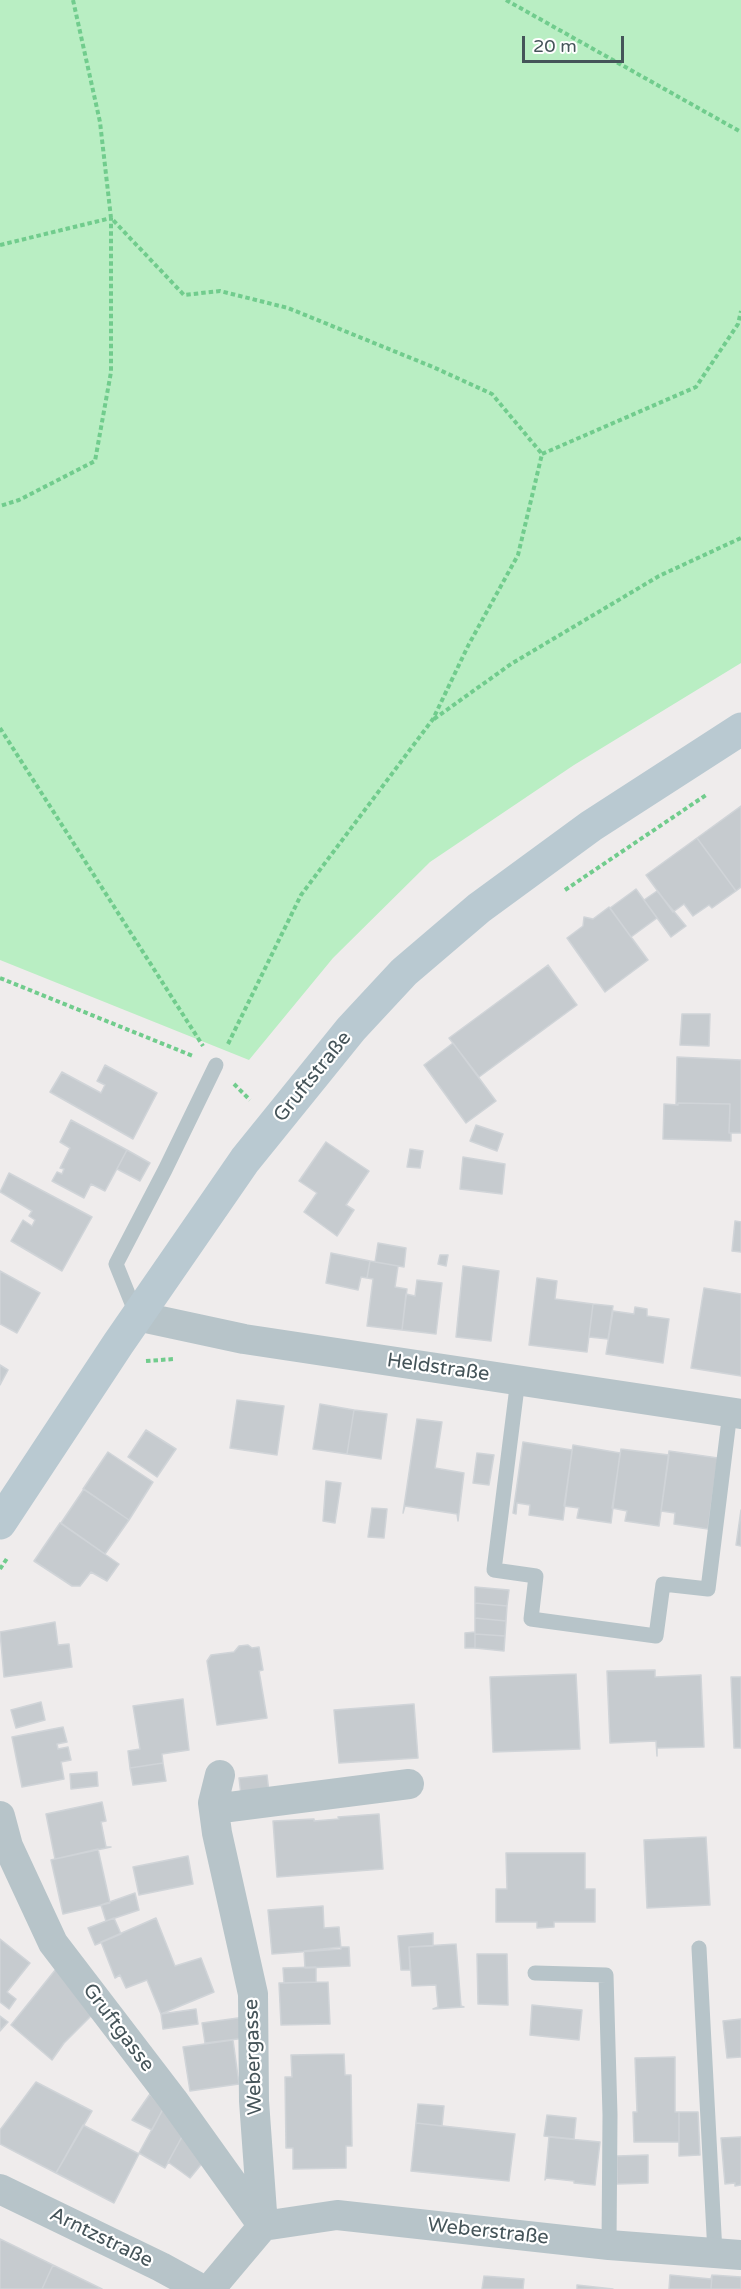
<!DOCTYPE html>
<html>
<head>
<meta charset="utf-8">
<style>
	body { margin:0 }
	#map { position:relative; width:741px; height:2289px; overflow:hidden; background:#efecec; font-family:"Varela Round",sans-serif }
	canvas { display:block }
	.scale { position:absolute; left:522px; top:36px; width:102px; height:27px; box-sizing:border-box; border:3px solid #455459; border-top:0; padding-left:8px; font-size:18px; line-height:21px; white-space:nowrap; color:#455459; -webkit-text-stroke:4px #fff; paint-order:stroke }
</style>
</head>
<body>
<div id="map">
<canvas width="741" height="2289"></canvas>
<div class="scale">20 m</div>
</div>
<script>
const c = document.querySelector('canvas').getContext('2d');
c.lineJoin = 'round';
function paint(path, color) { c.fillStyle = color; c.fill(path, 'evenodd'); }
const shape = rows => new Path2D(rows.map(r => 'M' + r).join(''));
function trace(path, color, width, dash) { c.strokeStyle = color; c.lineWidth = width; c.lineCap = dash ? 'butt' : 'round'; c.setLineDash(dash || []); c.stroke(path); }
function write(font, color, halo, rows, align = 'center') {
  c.font = font + ' "Varela Round",sans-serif'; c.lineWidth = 4.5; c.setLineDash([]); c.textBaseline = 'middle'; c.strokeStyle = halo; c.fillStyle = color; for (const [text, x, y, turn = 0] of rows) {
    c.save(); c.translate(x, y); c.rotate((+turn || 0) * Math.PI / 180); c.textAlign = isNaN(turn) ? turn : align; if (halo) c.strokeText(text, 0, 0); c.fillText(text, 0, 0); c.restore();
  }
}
paint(shape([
	[0,0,741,0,741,663,574,765,430,862,333,958,249,1060,0,960]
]), '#b9eec3');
const building = shape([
	[741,806,741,887,736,891,697,838,741,806],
	[697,838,736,891,712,908,709,905,693,916,684,904,673,912,646,875,697,838],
	[636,889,657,918,631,937,610,908,636,889],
	[657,891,686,926,671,937,644,900,657,891],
	[609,907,648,960,605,992,567,938,583,926,584,917,593,919,609,907],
	[548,965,577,1005,479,1077,449,1038,548,965],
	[682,1014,710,1014,709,1046,680,1045,682,1014],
	[453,1043,496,1101,466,1123,424,1065,453,1043],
	[677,1057,741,1060,741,1133,729,1133,730,1104,678,1103,678,1105,676,1105,677,1057],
	[105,1065,157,1093,133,1139,50,1092,62,1072,101,1093,105,1085,97,1081,105,1065],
	[678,1103,730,1104,729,1133,731,1133,731,1141,663,1139,664,1104,678,1105,678,1103],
	[71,1120,127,1150,105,1191,91,1184,84,1198,52,1181,57,1172,62,1174,64,1169,60,1168,70,1148,60,1142,71,1120],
	[476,1125,503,1134,497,1151,470,1141,476,1125],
	[326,1142,369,1171,346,1205,354,1210,337,1236,304,1212,317,1193,299,1181,326,1142],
	[410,1149,423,1151,420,1168,407,1167,410,1149],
	[127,1150,150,1163,140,1181,117,1169,127,1150],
	[463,1157,505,1164,502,1194,460,1189,463,1157],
	[9,1173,92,1217,62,1271,11,1241,23,1220,32,1226,35,1220,29,1216,32,1211,0,1192,9,1173],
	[735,1221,741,1222,741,1252,732,1251,735,1221],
	[378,1243,406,1248,404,1267,375,1262,378,1243],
	[331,1253,370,1261,367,1278,361,1277,358,1290,326,1283,331,1253],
	[440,1255,448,1255,446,1266,438,1264,440,1255],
	[370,1261,398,1266,395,1287,407,1289,402,1330,367,1326,373,1279,367,1278,370,1261],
	[463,1266,499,1271,491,1341,456,1337,463,1266],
	[0,1271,40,1293,17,1333,0,1324,0,1271],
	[537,1278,557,1281,555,1299,593,1304,587,1352,529,1345,537,1278],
	[417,1280,442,1283,436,1334,402,1330,406,1294,415,1296,417,1280],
	[704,1288,741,1294,741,1376,691,1368,704,1288],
	[593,1304,613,1306,608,1339,589,1337,593,1304],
	[635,1307,647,1309,647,1316,669,1319,663,1363,606,1354,613,1311,634,1314,635,1307],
	[0,1365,8,1370,0,1385,0,1365],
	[237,1400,284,1406,277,1455,230,1448,237,1400],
	[320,1404,354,1410,347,1454,313,1449,320,1404],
	[354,1410,387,1414,381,1459,347,1454,354,1410],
	[417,1419,442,1422,435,1468,464,1473,458,1521,457,1514,405,1506,403,1513,417,1419],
	[146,1430,176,1449,157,1477,128,1457,146,1430],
	[523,1442,572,1450,563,1520,529,1515,530,1505,517,1503,516,1514,513,1513,523,1442],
	[573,1445,620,1453,611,1523,577,1518,579,1508,564,1506,573,1445],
	[621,1449,669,1455,659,1526,625,1521,627,1511,612,1508,621,1449],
	[669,1451,718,1458,708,1529,674,1524,675,1513,661,1511,669,1451],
	[108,1452,153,1482,129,1520,83,1489,108,1452],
	[477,1453,494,1455,489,1485,473,1483,477,1453],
	[326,1481,341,1483,335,1523,323,1521,326,1481],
	[84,1489,129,1520,105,1554,61,1523,84,1489],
	[372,1508,387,1509,384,1538,368,1537,372,1508],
	[741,1510,741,1546,736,1545,741,1510],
	[60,1523,119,1564,107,1581,91,1572,80,1586,72,1586,34,1561,60,1523],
	[475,1587,509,1590,507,1606,475,1603,475,1587],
	[475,1603,507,1606,506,1621,475,1618,475,1603],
	[475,1618,506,1621,505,1636,475,1634,475,1618],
	[55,1622,58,1645,69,1644,72,1667,4,1677,0,1632,55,1622],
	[475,1632,475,1648,465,1648,465,1633,475,1632],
	[475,1634,505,1636,504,1651,475,1648,475,1634],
	[248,1645,252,1648,259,1647,263,1670,259,1671,267,1718,217,1725,207,1661,211,1655,234,1652,239,1646,248,1645],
	[655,1670,655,1677,701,1675,704,1747,657,1748,657,1756,656,1741,610,1743,607,1671,655,1670],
	[576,1674,580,1749,493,1752,490,1677,576,1674],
	[731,1677,741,1677,741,1748,734,1748,731,1677],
	[183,1699,189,1750,162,1754,163,1763,130,1768,128,1751,140,1749,133,1706,183,1699],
	[41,1702,45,1720,16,1728,11,1710,41,1702],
	[414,1704,418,1758,339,1763,334,1710,414,1704],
	[63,1727,67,1742,57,1744,58,1749,68,1747,71,1760,61,1762,64,1779,22,1787,12,1737,63,1727],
	[163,1763,166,1781,133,1785,130,1768,163,1763],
	[97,1772,98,1786,71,1789,70,1774,97,1772],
	[267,1775,269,1792,241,1795,239,1778,267,1775],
	[102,1802,106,1821,101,1822,106,1847,111,1847,55,1859,46,1814,102,1802],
	[379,1814,383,1869,277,1877,273,1821,314,1819,314,1821,339,1819,338,1817,379,1814],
	[706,1837,710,1905,647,1908,644,1840,706,1837],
	[98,1849,110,1903,63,1914,51,1860,98,1849],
	[506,1853,585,1853,585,1889,595,1889,595,1922,554,1922,554,1927,537,1928,537,1922,496,1922,496,1889,507,1889,506,1853],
	[188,1856,193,1884,139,1895,133,1867,188,1856],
	[135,1893,139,1910,106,1921,101,1905,135,1893],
	[323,1906,324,1928,339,1927,341,1949,272,1954,268,1910,323,1906],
	[114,1918,121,1934,95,1945,88,1928,114,1918],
	[156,1918,175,1966,201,1958,214,1992,161,2014,147,1980,126,1988,120,1975,115,1978,101,1942,156,1918],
	[433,1933,433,1946,409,1947,410,1970,401,1970,398,1936,433,1933],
	[0,1939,30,1963,7,1992,16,1999,9,2009,0,2002,0,1939],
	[456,1944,461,2006,464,2007,433,2009,438,2007,436,1985,412,1986,409,1947,456,1944],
	[341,1947,349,1947,350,1966,305,1968,304,1951,341,1947],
	[477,1954,507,1954,508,2005,478,2004,477,1954],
	[316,1967,316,1982,284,1983,283,1968,316,1967],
	[56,1969,92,2015,64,2043,52,2060,11,2025,56,1969],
	[328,1982,330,2024,281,2025,279,1983,328,1982],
	[532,2005,582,2010,579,2040,530,2035,532,2005],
	[196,2009,198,2024,163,2029,161,2014,196,2009],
	[0,2016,8,2022,0,2031,0,2016],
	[245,2017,246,2038,205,2043,202,2023,245,2017],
	[741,2019,741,2057,727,2058,723,2021,741,2019],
	[233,2040,239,2084,190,2091,183,2047,233,2040],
	[344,2054,345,2075,351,2075,352,2146,346,2146,346,2168,293,2169,293,2148,286,2148,285,2077,292,2077,291,2055,344,2054],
	[675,2057,675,2112,679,2112,679,2142,634,2142,633,2112,637,2112,635,2058,675,2057],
	[36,2082,92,2111,56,2173,0,2144,0,2130,36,2082],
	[150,2094,163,2109,152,2130,132,2120,150,2094],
	[418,2104,444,2106,442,2126,416,2123,418,2104],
	[163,2109,183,2135,165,2168,139,2153,163,2109],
	[679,2112,698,2112,700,2155,679,2156,679,2112],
	[547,2115,576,2118,574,2139,544,2136,547,2115],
	[416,2123,515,2134,509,2181,411,2171,416,2123],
	[83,2125,139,2154,114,2203,56,2173,83,2125],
	[183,2135,204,2161,190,2178,168,2162,183,2135],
	[549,2137,600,2142,595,2185,574,2183,574,2181,546,2178,545,2180,549,2137],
	[741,2137,741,2185,735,2186,735,2183,725,2184,721,2138,741,2137],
	[648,2155,648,2183,617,2184,617,2156,648,2155],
	[0,2239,53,2265,42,2289,0,2289,0,2239],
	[53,2265,102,2289,42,2289,53,2265],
	[670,2275,711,2279,712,2275,711,2289,669,2289,670,2275],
	[712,2275,741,2277,741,2289,711,2289,712,2275],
	[484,2276,524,2279,523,2289,482,2289,484,2276],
	[577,2285,613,2289,577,2289,577,2285]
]);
paint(building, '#c6cbcf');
trace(building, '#d0d4d8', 1.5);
trace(shape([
	[73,0,100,122,111,218,184,295,220,291,288,308,433,367,492,394,542,454],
	[506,0,741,132],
	[0,245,111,218,111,372,95,461,19,500,0,506],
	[542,454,696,387,738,324,741,311],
	[434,719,511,664,659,576,741,538],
	[0,728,203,1046],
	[565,890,706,795],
	[0,978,193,1056],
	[228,1044,301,895,433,719,469,644,518,555,542,454],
	[234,1084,250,1100],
	[146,1361,174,1359],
	[0,1569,8,1557]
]), '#71cc8d', 4, [4.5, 3]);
trace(shape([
	[137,1316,116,1264,165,1170,216,1065],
	[518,1379,494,1570,536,1576,531,1619,656,1636,663,1584,708,1589,730,1412],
	[699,1948,715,2253],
	[535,1973,606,1975,610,2115,609,2245]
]), '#b7c4c9', 15);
trace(shape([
	[137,1316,244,1339,741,1414],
	[214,1809,409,1784],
	[0,1816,8,1846,53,1943,173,2100,263,2226,337,2215,609,2245,741,2255],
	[0,2189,161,2267,201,2289],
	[210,2289,263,2226,254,2101,253,1994,217,1833,213,1803,220,1775]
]), '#b7c4c9', 30);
trace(shape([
	[0,1523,118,1344,245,1160,351,1029,404,972,479,908,591,826,741,729]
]), '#b9c9d1', 33);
write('20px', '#455459', '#fff', [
	["Gruftstraße",313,1077,-51],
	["Heldstraße",438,1368,8],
	["Gruftgasse",118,2028,53],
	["Webergasse",254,2057,-92],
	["Weberstraße",488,2232,6],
	["Arntzstraße",101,2238,26]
]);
</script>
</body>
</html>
